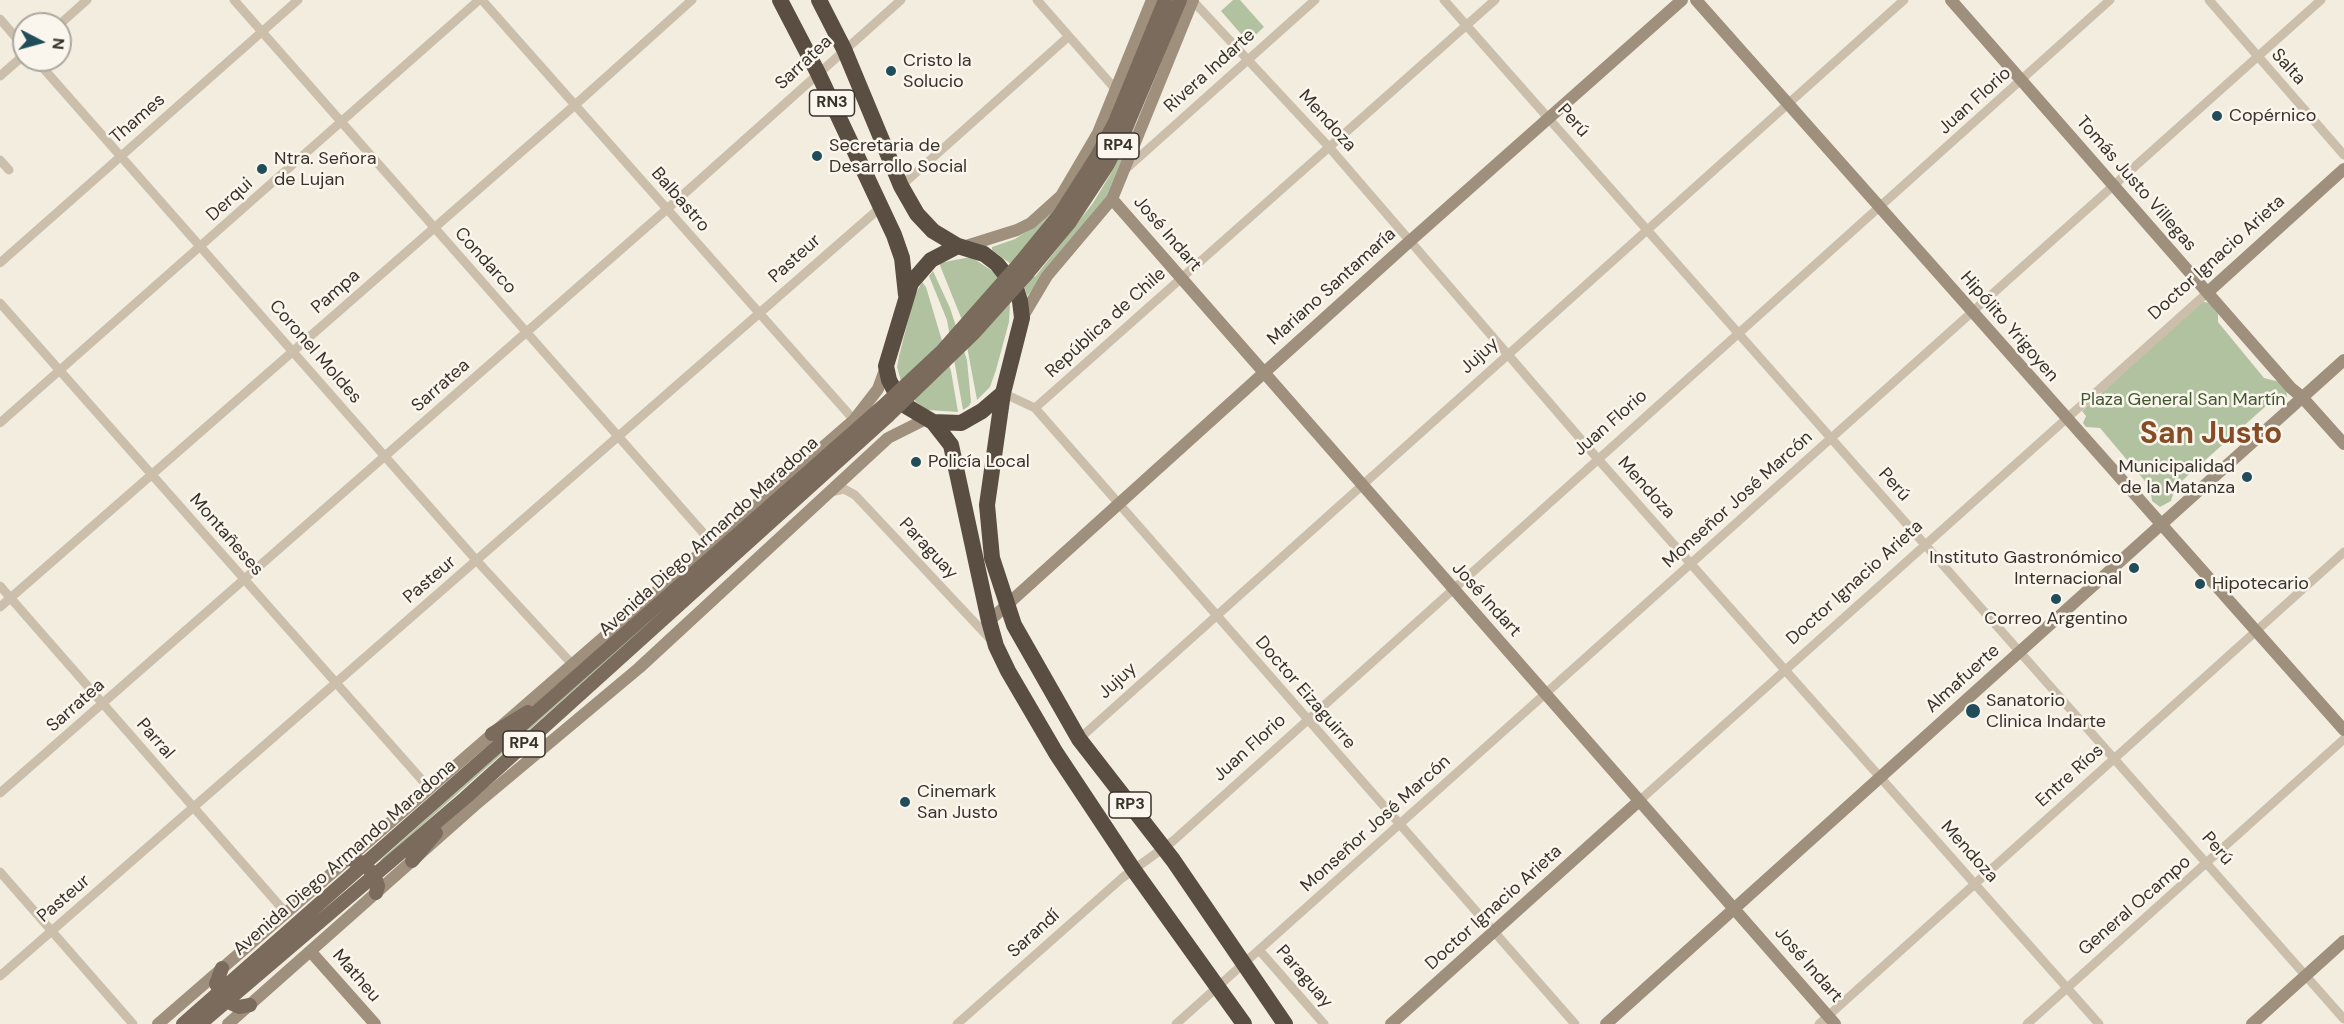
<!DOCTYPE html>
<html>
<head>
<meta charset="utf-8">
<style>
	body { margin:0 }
	#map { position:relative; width:2344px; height:1024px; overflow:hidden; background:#f3ede0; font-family:"DM Sans",sans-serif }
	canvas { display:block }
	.north { position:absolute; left:12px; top:12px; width:60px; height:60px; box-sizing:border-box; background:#faf6ed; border:2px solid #ada89f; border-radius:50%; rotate:96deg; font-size:16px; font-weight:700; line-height:24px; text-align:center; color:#39322b }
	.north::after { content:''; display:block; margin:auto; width:21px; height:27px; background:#214d5a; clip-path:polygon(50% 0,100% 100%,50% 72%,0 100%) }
</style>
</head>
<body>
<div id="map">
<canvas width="2344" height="1024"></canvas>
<div class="north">N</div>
</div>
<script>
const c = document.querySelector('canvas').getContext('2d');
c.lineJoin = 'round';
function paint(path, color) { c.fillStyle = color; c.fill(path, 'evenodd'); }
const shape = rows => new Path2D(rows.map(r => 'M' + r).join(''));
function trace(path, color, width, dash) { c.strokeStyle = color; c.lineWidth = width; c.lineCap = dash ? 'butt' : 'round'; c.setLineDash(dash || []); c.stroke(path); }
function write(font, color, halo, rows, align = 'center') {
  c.font = font + ' "DM Sans",sans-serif'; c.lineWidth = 5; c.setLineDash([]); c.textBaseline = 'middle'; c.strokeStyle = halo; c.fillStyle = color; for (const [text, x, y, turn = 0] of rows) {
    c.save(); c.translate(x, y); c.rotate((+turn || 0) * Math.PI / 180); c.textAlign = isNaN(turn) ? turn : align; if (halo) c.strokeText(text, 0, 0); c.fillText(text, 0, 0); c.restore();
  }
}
paint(shape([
	[1186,0,1106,198,1027,296,1023,282,1011,264,992,250,992,247,1015,239,1034,227,1088,167,1021,258,1035,277,1093,203,1113,170,1139,117],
	[1233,0,1240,0,1264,27,1248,42,1221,11],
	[971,257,1000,276,1010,304,1009,322,996,370,990,387,977,400,962,320,939,263],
	[933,271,950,308,967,360,971,402,969,406,963,410,947,320,929,276],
	[922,282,926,287,951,371,958,412,928,410,916,402,901,381,897,367,899,356,914,297],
	[2204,302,2210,303,2218,314,2218,322,2264,378,2280,382,2286,389,2287,397,2282,403,2266,406,2175,487,2171,501,2160,507,2152,501,2150,487,2100,428,2086,427,2083,423,2086,416,2082,411,2199,303],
	[666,608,384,859,379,861,659,612]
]), '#b1c2a0');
trace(shape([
	[234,0,713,544],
	[482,0,854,420],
	[1037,0,1117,91],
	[1444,0,2344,1019],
	[2209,0,2344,155],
	[1193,1,1329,147,1597,458,2099,1024],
	[0,19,24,47],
	[60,24,87,0],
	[36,60,477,561,572,664],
	[0,76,24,55],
	[0,160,9,170],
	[1127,168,1315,0],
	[901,186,1068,37],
	[0,263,298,0],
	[0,303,429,788],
	[1003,393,1035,408,1575,1024],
	[1035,408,1495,0],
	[0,423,479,0],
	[831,492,844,489,855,495,992,641],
	[0,586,286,913],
	[0,607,575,105,692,0],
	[1079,739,1904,0],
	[0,793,666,210,901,0],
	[1639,801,2208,292],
	[0,872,133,1024],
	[1260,951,1324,1024],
	[0,976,881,207],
	[957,1024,1122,878,1173,841,2110,0],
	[1176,1024,2321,0],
	[1819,1024,2344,552],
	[2027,1024,2344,739]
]), '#cbbfac', 9);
trace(shape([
	[1696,0,2344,730],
	[1951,0,2291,388,2302,397,2344,444],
	[1112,199,1835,1024],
	[966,246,1017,230,1031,223,1061,196,1098,133,1152,0],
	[2208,292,2344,169],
	[1022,318,1047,276,1112,199,1193,0],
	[989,621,1410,241,1682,0],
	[311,952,375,1024],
	[158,1024,854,420,878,389,886,367],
	[228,1024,474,806,639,668,888,438,926,419],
	[1391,1024,1639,801],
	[1606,1024,2344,360],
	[2252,1024,2344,941]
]), '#9f8f7d', 12);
trace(shape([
	[1019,264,1060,214,1097,156,1115,122,1165,0],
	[1026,275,1070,222,1107,166,1123,135,1180,0],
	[492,734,528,712],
	[349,859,364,863,375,877,378,886,376,893],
	[412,861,436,833],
	[222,968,216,984,226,1001,239,1007,250,1005],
	[183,1024,882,407],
	[200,1024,465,798,888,416]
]), '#7a6b5c', 14);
trace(shape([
	[780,0,818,73,894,235,902,258,906,295],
	[819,0,844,49,901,186,917,214,933,231,958,246],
	[1003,393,982,411,961,423,933,422,906,406,899,399,889,380,886,366,911,283,931,260,958,246,984,254,997,264,1016,288,1020,301,1022,318,1003,393,987,505,992,558,1014,625,1079,739,1173,860,1285,1024],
	[933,422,951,445,989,621,996,646,1008,671,1056,753,1133,869,1244,1024]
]), '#5a4d42', 16);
trace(shape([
	[882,407,943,350,1019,264],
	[888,416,973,334,1026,275]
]), '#7a6b5c', 14);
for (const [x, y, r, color] of [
	[891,71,6,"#214d5a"],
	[2217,116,6,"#214d5a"],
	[817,156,6,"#214d5a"],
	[262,169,6,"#214d5a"],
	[916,462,6,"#214d5a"],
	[2247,477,6,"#214d5a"],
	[2134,568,6,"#214d5a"],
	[2200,584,6,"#214d5a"],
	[2056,599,6,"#214d5a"],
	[1973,711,8,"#214d5a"],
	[905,802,6,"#214d5a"]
]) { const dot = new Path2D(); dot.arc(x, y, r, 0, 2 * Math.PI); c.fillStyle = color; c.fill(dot); trace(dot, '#faf6ed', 2); }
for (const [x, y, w] of [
	[832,103,45],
	[1118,146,42],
	[524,744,42],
	[1130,805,42]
]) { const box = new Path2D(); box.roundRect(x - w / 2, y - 13, w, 26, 4.5); c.fillStyle = '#faf6ed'; c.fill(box); trace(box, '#39322b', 1.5); }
write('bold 16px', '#39322b', null, [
	["RN3",832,103],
	["RP4",1118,146],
	["RP4",524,744],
	["RP3",1130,805]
]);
write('18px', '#39322b', '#faf6ed', [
	["Cristo la",903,61],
	["Solucio",903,82],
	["Copérnico",2229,116],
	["Secretaria de",829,146],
	["Desarrollo Social",829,167],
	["Ntra. Señora",274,159],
	["de Lujan",274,180],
	["Policía Local",928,462],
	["Municipalidad",2235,467,"right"],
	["de la Matanza",2235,488,"right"],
	["Instituto Gastronómico",2122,558,"right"],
	["Internacional",2122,579,"right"],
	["Hipotecario",2212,584],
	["Correo Argentino",2056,619,"center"],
	["Sanatorio",1986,701],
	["Clinica Indarte",1986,722],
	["Cinemark",917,792],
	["San Justo",917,813]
], 'left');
write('18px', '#39322b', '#faf6ed', [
	["Sarratea",804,63,-43],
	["Salta",2288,67,48],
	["Rivera Indarte",1210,71,-42],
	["Juan Florio",1975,101,-42],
	["Thames",138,119,-41],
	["Mendoza",1327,121,48],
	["Perú",1573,121,48],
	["Tomás Justo Villegas",2136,184,49],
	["Derqui",230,200,-42],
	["Balbastro",680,200,49],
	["José Indart",1167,234,49],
	["Doctor Ignacio Arieta",2217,258,-42],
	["Pasteur",795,259,-42],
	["Condarco",485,261,48],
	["Mariano Santamaría",1332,287,-42],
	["Pampa",336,292,-41],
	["República de Chile",1106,323,-42],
	["Hipólito Yrigoyen",2009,327,49],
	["Coronel Moldes",315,352,49],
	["Jujuy",1480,356,-42],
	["Sarratea",441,386,-41],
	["Juan Florio",1611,423,-41],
	["Perú",1894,485,48],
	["Mendoza",1646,488,48],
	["Monseñor José Marcón",1738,500,-42],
	["Montañeses",226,535,49],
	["Avenida Diego Armando Maradona",709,537,-42],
	["Paraguay",928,549,47],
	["Pasteur",430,580,-41],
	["Doctor Ignacio Arieta",1855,583,-42],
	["José Indart",1486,600,48],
	["Almafuerte",1963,679,-42],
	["Jujuy",1118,681,-42],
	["Doctor Eizaguirre",1305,693,49],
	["Sarratea",76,706,-41],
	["Parral",155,739,49],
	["Juan Florio",1250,748,-42],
	["Entre Ríos",2070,776,-42],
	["Monseñor José Marcón",1376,824,-42],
	["Perú",2217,849,49],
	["Mendoza",1969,852,48],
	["Avenida Diego Armando Maradona",345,858,-41],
	["Pasteur",64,899,-41],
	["General Ocampo",2135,906,-41],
	["Doctor Ignacio Arieta",1494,908,-42],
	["Sarandí",1034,934,-42],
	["José Indart",1808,965,49],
	["Matheu",356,976,49],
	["Paraguay",1304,977,49]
]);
write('18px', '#42572f', '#faf6ed', [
	["Plaza General San Martín",2183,400]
]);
write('bold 30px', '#864c25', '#faf6ed', [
	["San Justo",2211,435]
]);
</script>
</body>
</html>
